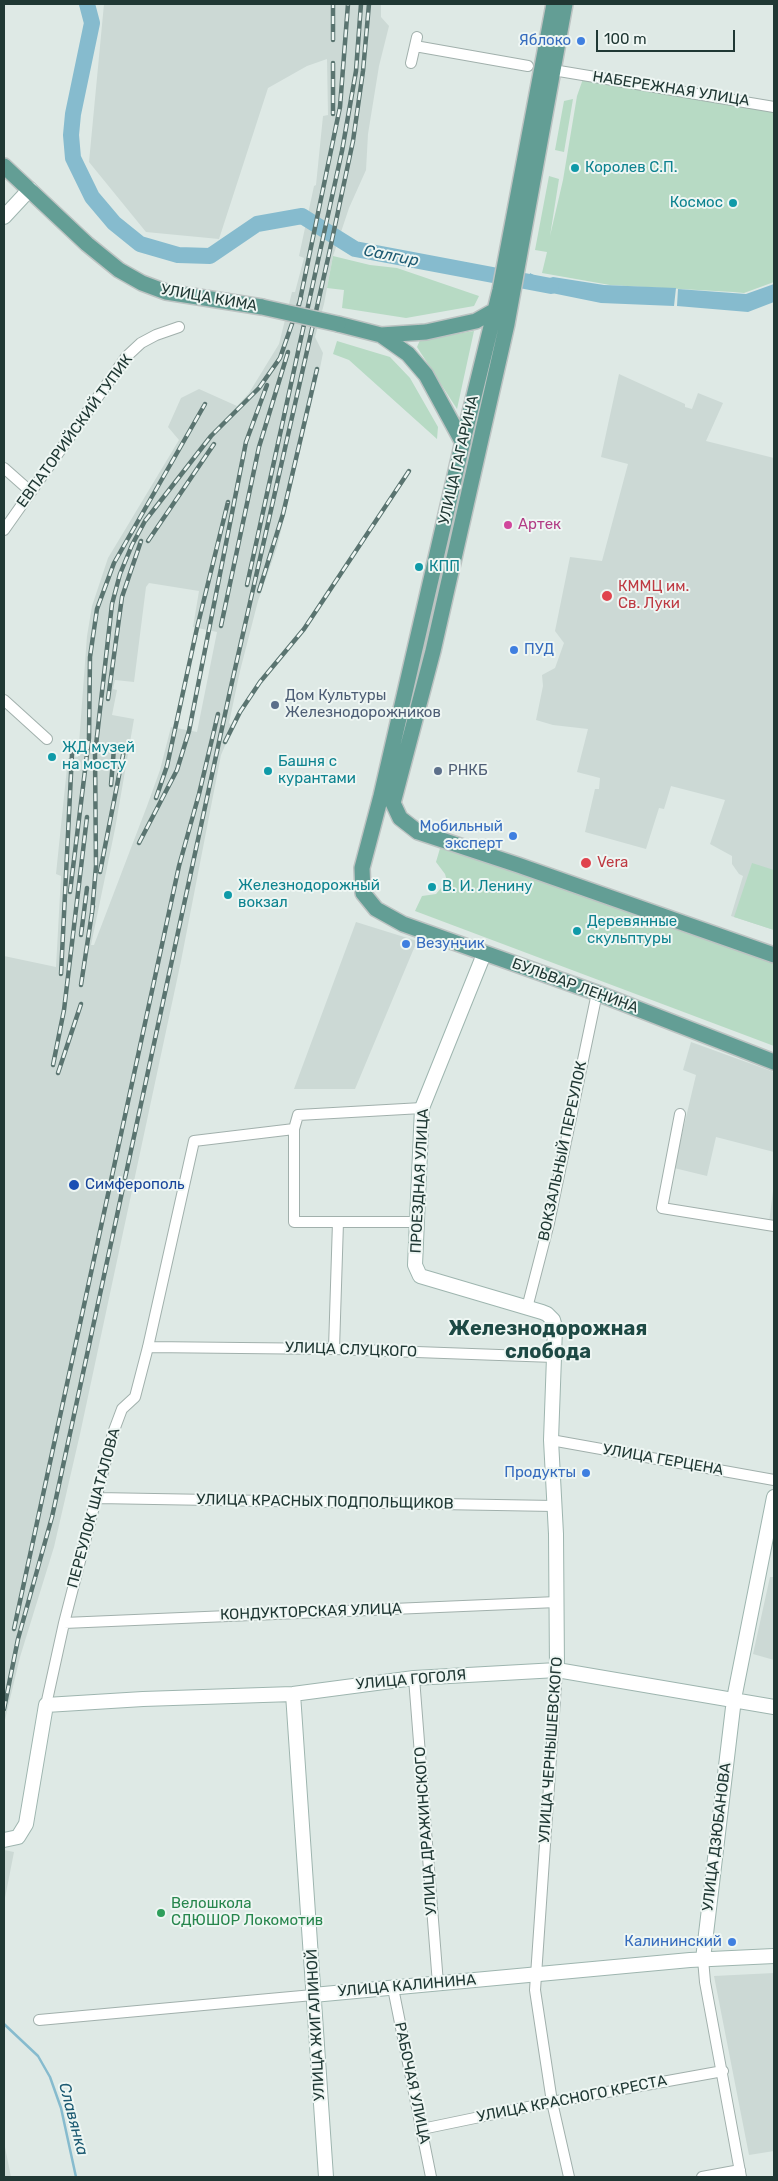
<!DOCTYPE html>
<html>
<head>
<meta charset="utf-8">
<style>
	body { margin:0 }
	#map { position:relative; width:778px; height:2181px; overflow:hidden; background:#dee9e5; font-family:Rubik,sans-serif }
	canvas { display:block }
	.frame { position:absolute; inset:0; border:5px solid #203834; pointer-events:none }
	.scale { position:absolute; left:596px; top:30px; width:139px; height:22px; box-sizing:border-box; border:2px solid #203834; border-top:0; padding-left:6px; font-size:15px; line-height:18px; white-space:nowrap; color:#203834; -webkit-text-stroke:4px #eef6f3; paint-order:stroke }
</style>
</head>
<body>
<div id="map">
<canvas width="778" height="2181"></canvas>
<div class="frame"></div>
<div class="scale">100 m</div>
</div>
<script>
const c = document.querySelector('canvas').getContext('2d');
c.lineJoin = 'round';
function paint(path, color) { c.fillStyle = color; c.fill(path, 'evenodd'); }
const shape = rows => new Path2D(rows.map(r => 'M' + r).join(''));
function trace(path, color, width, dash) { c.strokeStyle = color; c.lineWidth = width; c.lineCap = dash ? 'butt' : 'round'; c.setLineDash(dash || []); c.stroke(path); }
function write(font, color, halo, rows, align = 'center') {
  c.font = font + ' Rubik,sans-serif'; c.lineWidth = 4; c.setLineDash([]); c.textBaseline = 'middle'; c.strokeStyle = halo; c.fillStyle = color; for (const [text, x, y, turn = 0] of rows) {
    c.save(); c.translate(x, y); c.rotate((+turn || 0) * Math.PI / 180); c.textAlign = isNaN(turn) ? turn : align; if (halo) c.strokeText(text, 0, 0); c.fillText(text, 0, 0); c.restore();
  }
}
paint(shape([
	[104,4,381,4,381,17,389,26,379,66,368,134,366,170,349,208,333,256,324,304,315,337,323,353,320,368,277,547,258,601,240,671,229,723,233,727,221,755,181,961,80,1434,54,1547,20,1657,4,1724,4,956,56,967,61,876,56,874,68,758,78,757,87,636,92,606,108,558,179,440,168,427,181,398,199,389,237,406,249,393,279,344,292,292,295,292,304,258,299,256,314,186,316,185,323,116,328,115,327,59,307,66,268,88,219,239,146,232,89,162],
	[149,583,199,591,193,627,217,632,197,732,171,727,160,770,147,806,94,945,91,945,115,829,134,719,112,715,117,690,113,689,115,680,134,682,146,587],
	[619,374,685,404,685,407,692,409,698,393,723,403,706,441,774,458,774,930,731,916,743,876,739,874,732,864,732,856,710,844,725,800,671,786,664,809,659,808,646,849,585,832,595,789,599,789,600,778,577,772,588,729,553,725,536,720,543,686,542,675,555,668,564,643,555,631,570,557,602,561,628,464,601,457],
	[356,922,417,941,355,1089,294,1089],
	[691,1042,774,1072,774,1152,716,1137,707,1176,674,1168,696,1075,683,1070],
	[774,1183,774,1224,769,1223],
	[770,1577,774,1577,774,1660,753,1654],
	[4,1850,14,1852,4,1903],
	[774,1973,774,2151,749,2155,714,1976],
	[4,2142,11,2177,4,2177]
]), '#ccd9d5');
paint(shape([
	[584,76,774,111,774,282,744,293,733,292,610,285,542,273,547,252,535,250,549,176,559,179,550,236,563,180,577,96],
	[573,99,564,152,555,150,564,101],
	[333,256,370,265,397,268,479,296,474,306,406,318,342,308,344,290,327,288],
	[474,331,457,409,417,347,420,340],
	[337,341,390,357,410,378,438,427,437,439,349,360,333,354],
	[441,845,774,962,774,1046,415,911,422,896,436,894,447,881,445,874,436,862],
	[752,863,774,870,774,930,734,917]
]), '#b7dac4');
paint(shape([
	[530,273,543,280,553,277,604,285,676,288,674,306,601,303,527,288],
	[774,284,774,302,748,312,677,306,678,289,746,294]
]), '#86bbce');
trace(shape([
	[4,2024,38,2056,50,2077,61,2108,76,2177]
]), '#86bbce', 2.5);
trace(shape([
	[87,4,92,23,73,114,71,135,73,158,92,197,114,223,140,244,178,255,210,256,257,224,302,216,355,249,551,286]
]), '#86bbce', 16);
const street = shape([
	[415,46,528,66],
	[411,63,417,37],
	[553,70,774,107],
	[4,468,30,491],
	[4,530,126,357,141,343,156,335,179,327],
	[4,700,47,739],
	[680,1114,662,1208,774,1226],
	[294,1129,294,1222,338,1222],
	[527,1308,549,1223,597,993],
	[148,1347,334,1349,554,1357],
	[334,1349,338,1222,417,1222],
	[551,1440,774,1480],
	[97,1498,554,1506],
	[64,1623,557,1602],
	[557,1670,535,1990,552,2102,569,2177],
	[414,1678,438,1984],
	[46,1705,64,1623,113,1433,122,1409,135,1397,148,1347,194,1141,294,1129,298,1115,422,1108],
	[703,1959,705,1982,741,2177],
	[393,1988,431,2177],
	[39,2020,313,1995],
	[422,2129,552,2102,723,2071],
	[702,2177,740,2170]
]);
const secondary = shape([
	[4,217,30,189],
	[484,954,422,1108,415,1265,420,1276,542,1312,547,1314,553,1320,555,1327,554,1357,551,1440,556,1534,557,1670],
	[293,1694,326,2177],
	[4,1840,18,1837,26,1824,46,1705,143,1699,293,1694,414,1678,557,1670,774,1707],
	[703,1959,734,1699,774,1497],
	[313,1995,690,1960,774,1956]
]);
const primary = shape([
	[554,4,500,290,463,441,381,796,362,868,363,893,376,909,403,924,597,993,774,1062],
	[565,4,507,324,433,651,393,803,400,818,418,832,518,865,774,955],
	[4,166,87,244,119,270,142,283,166,292,262,307],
	[338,324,381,335,408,354,426,375,463,443],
	[381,335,426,332,476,321,499,308]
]);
trace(street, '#a1b0ac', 12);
trace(secondary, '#9eb5af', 16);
trace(primary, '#bcc3c2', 18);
trace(street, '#fff', 10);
trace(secondary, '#fff', 14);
trace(primary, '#639e95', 15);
const rail = shape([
	[333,40,333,4],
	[333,63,333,114],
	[299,305,340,107,348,4],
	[148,541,214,444],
	[247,585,342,151,356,71,361,4],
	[259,591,283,514,317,369],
	[221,626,259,447,288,352],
	[108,699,122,597,141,541],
	[225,742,240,712,260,682,304,629,409,471],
	[111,785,114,748],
	[156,798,167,766,197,628,228,502],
	[139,843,177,770,189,731,246,442,267,385],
	[100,872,124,750],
	[70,892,89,738,90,657,97,609,114,563,205,404],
	[92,913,96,866,95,754,112,604,120,574,132,545,145,521,211,436,259,388,280,358,301,298],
	[81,935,87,888],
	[61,974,72,754],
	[81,985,93,906],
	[53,1065,64,1010,87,817],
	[58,1073,81,1004],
	[14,1629,179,866,199,794,218,714],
	[4,1709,18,1639,52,1517,230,691,329,254,353,141,363,71,369,4]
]);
trace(rail, '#5a7470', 4.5);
trace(rail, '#eef6f3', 2.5, [8]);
const primaryBridge = shape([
	[262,307,338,324]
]);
trace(primaryBridge, '#bcc3c2', 18, []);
trace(primaryBridge, '#639e95', 15);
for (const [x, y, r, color] of [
	[581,41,5,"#3f7fe0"],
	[575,168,5,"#0f9aa8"],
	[733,203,5,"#0f9aa8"],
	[508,525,5,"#d1479c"],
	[419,567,5,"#0f9aa8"],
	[607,596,6,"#e0444e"],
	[514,650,5,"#3f7fe0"],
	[275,705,5,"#5c6f8a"],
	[52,757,5,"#0f9aa8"],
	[268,771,5,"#0f9aa8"],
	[438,771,5,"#5c6f8a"],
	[513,836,5,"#3f7fe0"],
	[586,863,6,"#e0444e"],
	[432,887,5,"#0f9aa8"],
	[228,895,5,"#0f9aa8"],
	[577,931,5,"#0f9aa8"],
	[406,944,5,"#3f7fe0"],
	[74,1185,6,"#1a4fb4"],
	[586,1473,5,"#3f7fe0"],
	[161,1913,5,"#2e9e5b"],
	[732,1942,5,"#3f7fe0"]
]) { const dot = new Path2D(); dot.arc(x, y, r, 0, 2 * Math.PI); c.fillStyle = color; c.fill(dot); trace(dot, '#eef6f3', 2); }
write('15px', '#366cbe', '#eef6f3', [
	["Яблоко",571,41],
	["ПУД",524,650,"left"],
	["Мобильный",503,827],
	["эксперт",503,844],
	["Везунчик",416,944,"left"],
	["Продукты",576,1473],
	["Калининский",722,1942]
], 'right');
write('15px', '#203834', '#eef6f3', [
	["НАБЕРЕЖНАЯ УЛИЦА",671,89,9],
	["УЛИЦА КИМА",209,298,10],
	["ЕВПАТОРИЙСКИЙ ТУПИК",75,431,-54],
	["УЛИЦА ГАГАРИНА",459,460,-77],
	["БУЛЬВАР ЛЕНИНА",575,986,20],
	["ВОКЗАЛЬНЫЙ ПЕРЕУЛОК",563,1151,-78],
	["ПРОЕЗДНАЯ УЛИЦА",420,1181,-87],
	["УЛИЦА СЛУЦКОГО",351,1350,2],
	["УЛИЦА ГЕРЦЕНА",663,1460,10],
	["УЛИЦА КРАСНЫХ ПОДПОЛЬЩИКОВ",325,1502,1],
	["ПЕРЕУЛОК ШАТАЛОВА",94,1508,-75],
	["КОНДУКТОРСКАЯ УЛИЦА",311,1612,-2],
	["УЛИЦА ГОГОЛЯ",411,1680,-5],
	["УЛИЦА ЧЕРНЫШЕВСКОГО",551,1750,-86],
	["УЛИЦА ДРАЖИНСКОГО",426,1831,-94],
	["УЛИЦА ДЗЮБАНОВА",717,1837,-83],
	["УЛИЦА КАЛИНИНА",407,1986,-5],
	["УЛИЦА ЖИГАЛИНОЙ",316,2025,-93],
	["РАБОЧАЯ УЛИЦА",412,2083,78],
	["УЛИЦА КРАСНОГО КРЕСТА",572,2099,-11]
]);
write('15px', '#0d838f', '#eef6f3', [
	["Королев С.П.",585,168],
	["Космос",723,203,"right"],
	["КПП",429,567],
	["ЖД музей",62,748],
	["на мосту",62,765],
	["Башня с",278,762],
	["курантами",278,779],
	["Железнодорожный",238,886],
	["вокзал",238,903],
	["В. И. Ленину",442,887],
	["Деревянные",587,922],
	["скульптуры",587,939]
], 'left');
write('15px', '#b23c85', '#eef6f3', [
	["Артек",518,525]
], 'left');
write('15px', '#be3a42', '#eef6f3', [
	["КММЦ им.",618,587],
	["Св. Луки",618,604],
	["Vera",597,863]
], 'left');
write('15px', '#4e5e75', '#eef6f3', [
	["Дом Культуры",285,696],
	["Железнодорожников",285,713],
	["РНКБ",448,771]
], 'left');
write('15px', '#164399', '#eef6f3', [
	["Симферополь",85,1185]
], 'left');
write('15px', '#27864d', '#eef6f3', [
	["Велошкола",171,1904],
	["СДЮШОР Локомотив",171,1921]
], 'left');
write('italic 16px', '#1c5a72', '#eef6f3', [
	["Салгир",391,256,11],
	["Славянка",73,2119,75]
]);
write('bold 20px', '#1d4944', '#eef6f3', [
	["Железнодорожная",548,1329],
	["слобода",548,1352]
]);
</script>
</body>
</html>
